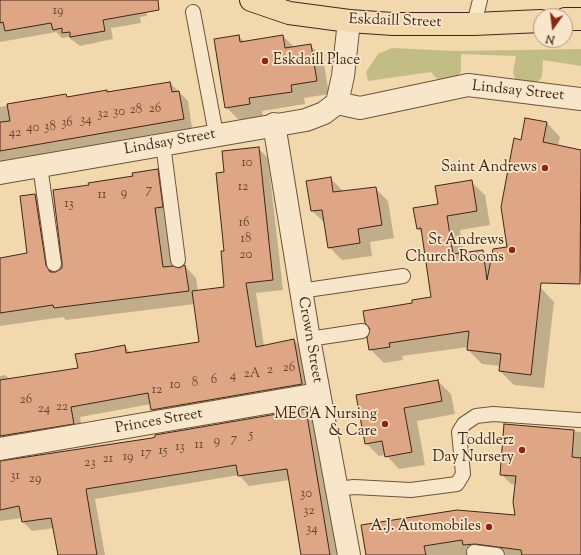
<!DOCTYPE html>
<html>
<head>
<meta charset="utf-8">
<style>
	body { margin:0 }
	#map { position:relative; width:581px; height:555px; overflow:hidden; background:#f2d9ad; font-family:"Sorts Mill Goudy",serif }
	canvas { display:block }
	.north { position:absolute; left:533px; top:8px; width:40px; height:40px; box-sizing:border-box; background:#f7e6ca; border:1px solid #ae9982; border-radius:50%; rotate:194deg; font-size:11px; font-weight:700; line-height:16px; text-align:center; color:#412617 }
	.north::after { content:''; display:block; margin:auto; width:14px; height:18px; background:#8f2418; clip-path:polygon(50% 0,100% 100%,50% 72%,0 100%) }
</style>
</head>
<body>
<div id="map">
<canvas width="581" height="555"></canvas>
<div class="north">N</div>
</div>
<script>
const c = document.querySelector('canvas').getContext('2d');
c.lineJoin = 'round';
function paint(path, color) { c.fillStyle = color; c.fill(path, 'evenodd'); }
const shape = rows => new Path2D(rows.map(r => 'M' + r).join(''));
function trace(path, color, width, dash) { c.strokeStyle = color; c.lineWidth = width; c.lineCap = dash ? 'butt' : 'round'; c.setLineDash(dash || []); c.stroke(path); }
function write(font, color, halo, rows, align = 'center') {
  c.font = font + ' "Sorts Mill Goudy",serif'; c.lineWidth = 3.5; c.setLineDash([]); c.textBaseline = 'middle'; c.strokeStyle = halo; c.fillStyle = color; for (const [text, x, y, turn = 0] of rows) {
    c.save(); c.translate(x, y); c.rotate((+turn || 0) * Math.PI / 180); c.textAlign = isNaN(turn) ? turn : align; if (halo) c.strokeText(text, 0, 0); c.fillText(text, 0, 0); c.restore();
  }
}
paint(shape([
	[392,48,455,51,581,49,581,66,543,60,542,77,534,86,516,82,513,72,516,56,461,54,461,71,458,77,444,82,435,77,431,72,368,81,366,72,378,54]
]), '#c2bd84');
paint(shape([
	[0,0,144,0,147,16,140,17,141,23,111,28,113,39,80,46,68,37,62,38,56,32,0,42],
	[238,36,245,42,283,36,295,48,310,45,323,58,329,94,304,98,305,104,262,111,263,116,239,120,226,107],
	[170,83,188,101,192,128,0,162,0,107,66,95,68,98,106,91,108,93],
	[547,123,560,137,558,146,581,151,581,275,527,273,554,302,544,388,514,385,500,371,501,366,482,364,468,350,468,347,402,356,403,360,384,363,370,349,413,304,433,298,423,234,417,228,439,205,471,182,485,195,490,225,460,230,464,253,482,251,492,261,508,248,522,141],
	[258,148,268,158,283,290,256,293,264,346,294,340,304,350,311,394,162,420,152,410,151,404,80,417,83,433,0,452,0,376,5,375,10,379,79,369,125,346,131,353,200,343,195,304,66,320,63,317,0,326,0,270,45,262,55,272,59,272,63,267,90,186,157,170,169,182,174,218,166,220,173,267,179,270,185,266,196,278,198,292,226,288,226,173],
	[331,179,344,192,375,188,388,201,394,238,370,242,372,256,342,260,329,247,326,224,312,211,307,182],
	[35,195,48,208,53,243,38,245],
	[438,381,451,394,455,414,417,421,425,465,399,469,386,455,379,456,366,443,357,396],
	[306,410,316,420,338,555,302,555,290,480,249,486,239,475,95,499,105,555,59,555,54,528,32,531,22,521,22,518,0,521,0,462,152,439],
	[505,425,581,432,581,555,367,555,516,516,516,485,511,484,501,474]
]), '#0003');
const building = shape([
	[0,0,158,0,159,10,103,20,105,31,70,37,70,32,62,33,62,28,53,30,51,23,5,31,3,22,0,23,0,0],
	[239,35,240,42,283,35,285,48,311,44,317,81,291,85,292,92,249,98,250,104,225,108,214,39,239,35],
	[170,82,172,92,179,91,184,119,0,151,0,122,10,121,7,104,66,94,67,97,107,90,107,92,170,82],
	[525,118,547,122,543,142,581,150,580,284,541,283,531,375,499,371,501,354,467,350,469,331,389,343,390,347,369,350,367,338,370,329,365,323,363,311,412,303,412,300,431,297,421,228,417,229,413,208,438,204,435,186,472,180,477,211,447,216,453,254,483,250,487,280,493,249,507,247,501,207,514,138,521,140,525,118],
	[259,147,273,280,246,283,256,347,294,339,302,384,151,410,148,393,71,407,74,424,0,436,0,380,78,368,75,354,89,352,125,345,126,353,199,342,192,291,224,287,221,251,224,251,216,173,224,172,222,151,259,147],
	[158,169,163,207,155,208,163,267,173,266,179,268,185,265,189,291,54,308,53,305,0,313,0,258,27,253,20,196,35,194,46,265,50,272,56,272,62,268,62,263,53,190,89,185,88,183,133,176,132,173,158,169],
	[331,177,333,192,376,187,382,225,358,229,360,243,328,248,322,210,311,211,306,181,331,177],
	[438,380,442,401,404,408,412,452,385,457,382,441,365,444,356,395,438,380],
	[306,409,330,555,301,555,287,469,238,476,236,465,86,489,97,555,58,555,51,518,22,522,19,506,0,510,0,461,152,438,155,437,155,435,306,409],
	[504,424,574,430,572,457,581,458,581,555,522,555,521,550,475,544,463,545,462,540,424,546,426,555,366,555,361,525,457,510,515,515,513,502,516,476,500,475,504,424]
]);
paint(building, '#dea685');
trace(building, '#412617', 1);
const lane = shape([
	[193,12,216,134],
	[474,24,480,0],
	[163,144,178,260],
	[40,166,54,264],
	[300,291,403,276],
	[309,339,362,331],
	[337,489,354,487,411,490,457,484,463,474,459,432,464,424,476,416,493,414,579,420],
	[474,552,497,555]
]);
const street = shape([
	[337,103,360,108,468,85,581,99],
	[274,124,309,339,349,555],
	[0,173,306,120,324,113,337,103,343,76,349,21],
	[0,449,318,394]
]);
const primary = shape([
	[251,0,289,13,349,21,393,24,474,24,541,21],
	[565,19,581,19]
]);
trace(lane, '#6d533c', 16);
trace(street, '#6d533c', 24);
trace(primary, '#412617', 24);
trace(lane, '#f7e6ca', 14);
trace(street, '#f7e6ca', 22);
trace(primary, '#f2d9ad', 22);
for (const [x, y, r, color] of [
	[265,61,4,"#8f2418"],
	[545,168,4,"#8f2418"],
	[512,250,4,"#8f2418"],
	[385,424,4,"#8f2418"],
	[522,450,4,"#8f2418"],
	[489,527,4,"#8f2418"]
]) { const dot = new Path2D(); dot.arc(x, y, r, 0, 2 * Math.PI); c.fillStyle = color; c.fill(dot); trace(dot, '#f7e6ca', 1.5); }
write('13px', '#684632', null, [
	["19",58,12],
	["26",155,110],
	["28",136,111],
	["30",119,113],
	["32",103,115],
	["34",86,121],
	["36",67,124],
	["38",50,128],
	["40",33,129],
	["42",15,134],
	["10",247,164],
	["12",243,188],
	["7",149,191],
	["9",124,194],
	["11",102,196],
	["13",69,205],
	["16",244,224],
	["18",246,240],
	["20",246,256],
	["26",289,369],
	["2",270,371],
	["2A",252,375],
	["4",233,377],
	["6",214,381],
	["8",195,384],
	["10",175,386],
	["12",157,391],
	["26",26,401],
	["22",62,408],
	["24",44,410],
	["5",251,436],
	["7",234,440],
	["9",217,442],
	["11",199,446],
	["13",180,448],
	["15",163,452],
	["17",146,454],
	["19",128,458],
	["21",108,460],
	["23",90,464],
	["31",15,477],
	["29",35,480],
	["30",306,495],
	["32",309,512],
	["34",312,530]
]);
write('15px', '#412617', '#f7e6ca', [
	["Eskdaill Street",395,22,2],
	["Lindsay Street",518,92,6],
	["Lindsay Street",170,143,-10],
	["Crown Street",309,340,80],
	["Princes Street",159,422,-10]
]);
write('15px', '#412617', '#f7e6ca', [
	["Eskdaill Place",273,61,"left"],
	["Saint Andrews",537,168],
	["St Andrews",504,241],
	["Church Rooms",504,258],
	["MEGA Nursing",377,415],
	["& Care",377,432],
	["Toddlerz",514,441],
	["Day Nursery",514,458],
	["A.J. Automobiles",481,527]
], 'right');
</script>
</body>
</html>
